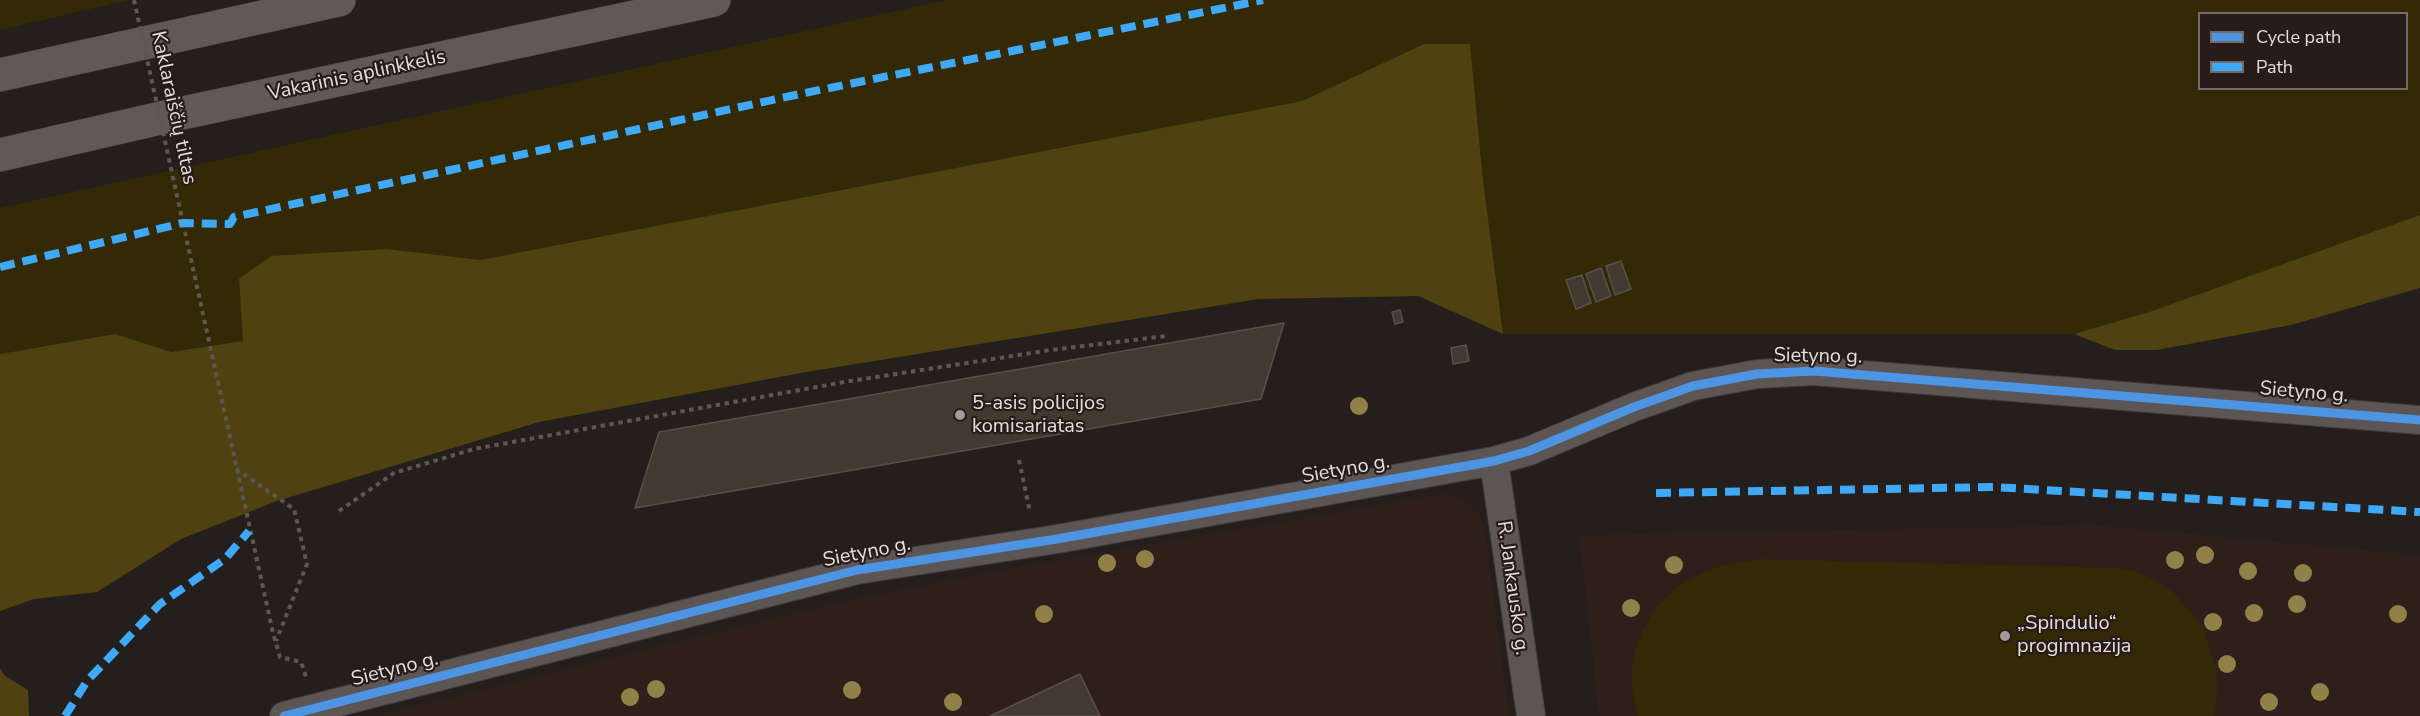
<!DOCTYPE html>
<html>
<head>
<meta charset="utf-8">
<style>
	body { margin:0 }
	#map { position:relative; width:2420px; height:716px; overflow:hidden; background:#241e1c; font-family:"Nunito Sans",sans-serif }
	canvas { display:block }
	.legend { position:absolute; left:2198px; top:12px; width:210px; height:78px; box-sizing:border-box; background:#281c19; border:2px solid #746a67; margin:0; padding:8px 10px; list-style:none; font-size:18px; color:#e6dedc }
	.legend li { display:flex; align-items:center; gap:12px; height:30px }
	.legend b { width:30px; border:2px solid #746a67 }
</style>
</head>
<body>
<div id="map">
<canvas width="2420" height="716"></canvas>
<ul class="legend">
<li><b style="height:8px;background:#4d94e3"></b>Cycle path</li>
<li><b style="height:8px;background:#3fa9f5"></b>Path</li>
</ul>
</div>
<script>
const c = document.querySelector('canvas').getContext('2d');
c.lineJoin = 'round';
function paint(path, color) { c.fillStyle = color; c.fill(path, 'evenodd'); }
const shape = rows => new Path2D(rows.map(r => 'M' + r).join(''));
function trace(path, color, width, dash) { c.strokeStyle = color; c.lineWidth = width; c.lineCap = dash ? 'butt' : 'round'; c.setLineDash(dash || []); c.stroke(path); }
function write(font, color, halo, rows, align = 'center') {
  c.font = font + ' "Nunito Sans",sans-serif'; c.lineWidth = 4.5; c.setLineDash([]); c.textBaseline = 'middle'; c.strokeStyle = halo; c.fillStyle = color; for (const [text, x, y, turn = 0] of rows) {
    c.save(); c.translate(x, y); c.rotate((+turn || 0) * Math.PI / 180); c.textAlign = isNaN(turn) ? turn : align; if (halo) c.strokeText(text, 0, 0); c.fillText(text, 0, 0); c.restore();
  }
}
paint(shape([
	[1448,493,1471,506,1481,517,1486,536,1509,716,374,716,844,601,1001,570],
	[2093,525,2420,555,2420,716,1599,716,1579,535]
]), '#2f1f1b');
paint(shape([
	[0,0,129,0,0,30],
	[946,0,2420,0,2420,215,2152,311,2074,334,1503,334,1483,180,1470,45,1424,44,1302,101,480,260,387,249,239,279,244,341,171,352,115,334,0,354,0,208],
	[2200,14,2406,14,2406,88,2200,88],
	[1759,559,2117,568,2133,571,2151,578,2172,591,2202,626,2217,670,2217,697,2214,716,1637,716,1631,683,1633,657,1643,630,1656,607,1677,587,1700,574,1723,565]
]), '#332906');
paint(shape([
	[1424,44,1470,44,1483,180,1503,334,1418,296,1259,299,806,372,539,422,277,501,181,539,97,592,34,599,0,611,0,354,115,334,171,352,243,341,239,279,271,256,387,249,480,260,1302,101],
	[2420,215,2420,288,2291,325,2157,350,2115,350,2074,334,2152,311],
	[0,669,5,676,28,690,29,716,0,716]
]), '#4f4210');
const building = shape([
	[1621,261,1631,289,1615,295,1606,266,1621,261],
	[1601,268,1611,296,1596,302,1586,274,1601,268],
	[1582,275,1591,303,1576,309,1566,280,1582,275],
	[1400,310,1403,322,1395,324,1392,312,1400,310],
	[1284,323,1261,399,635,508,659,432,1284,323],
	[1466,345,1469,361,1453,364,1451,348,1466,345],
	[1080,674,1100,716,990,716,1080,674]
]);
paint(building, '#423930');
trace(building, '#56514e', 1.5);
const street = shape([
	[1494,461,1531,716],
	[284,716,857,570,1057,539,1494,461,1529,451,1634,407,1693,386,1757,374,1814,371,2420,420]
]);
const highway = shape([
	[0,75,339,0],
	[0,155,178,114,714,0]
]);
trace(street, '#403b3a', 30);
trace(highway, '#403b3a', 34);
trace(shape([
	[183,223,273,633,280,657,301,662,306,677],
	[1019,460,1030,512],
	[236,469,294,509,307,564,276,641],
	[339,511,394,473,474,449,844,382,1051,350,1166,336]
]), '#5b5755', 4, [4.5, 4.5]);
trace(street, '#5b5554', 28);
trace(highway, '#615858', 33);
trace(shape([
	[134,0,183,223]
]), '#5b5755', 4, [4.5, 4.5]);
trace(shape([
	[0,267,183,223,230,224,234,217,800,94,1263,0],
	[1656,493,1993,487,2420,512],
	[65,716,87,681,160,604,225,559,249,531]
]), '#3fa9f5', 8, [15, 8]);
trace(shape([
	[284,716,857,570,1057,539,1494,461,1529,451,1634,407,1693,386,1757,374,1814,371,2420,420]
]), '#4d94e3', 9);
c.fillStyle = '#918048';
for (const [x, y] of [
	[1359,406],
	[2205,555],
	[1145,559],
	[2175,560],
	[1107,563],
	[1674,565],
	[2248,571],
	[2303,573],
	[2297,604],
	[1631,608],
	[2254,613],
	[1044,614],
	[2398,614],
	[2213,622],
	[2227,664],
	[656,689],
	[852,690],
	[2320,692],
	[630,697],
	[953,702],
	[2269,702]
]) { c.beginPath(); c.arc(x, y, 9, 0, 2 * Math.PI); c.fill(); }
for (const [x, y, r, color] of [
	[960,415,6,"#a29b99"],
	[2005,636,6,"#a29b99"]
]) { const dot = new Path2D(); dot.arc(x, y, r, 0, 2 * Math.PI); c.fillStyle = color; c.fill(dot); trace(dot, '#281c19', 2); }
write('20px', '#e6dedc', '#281c19', [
	["Vakarinis aplinkkelis",357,76,-12],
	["Kaklaraiščių tiltas",173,108,78],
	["Sietyno g.",1818,357,1],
	["Sietyno g.",2304,393,5],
	["Sietyno g.",1346,470,-10],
	["Sietyno g.",867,553,-11],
	["R. Jankausko g.",1512,588,82],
	["Sietyno g.",395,670,-14]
]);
write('20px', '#e6dedc', '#281c19', [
	["5-asis policijos",972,404],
	["komisariatas",972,427],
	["„Spindulio“",2017,624],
	["progimnazija",2017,647]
], 'left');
</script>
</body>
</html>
